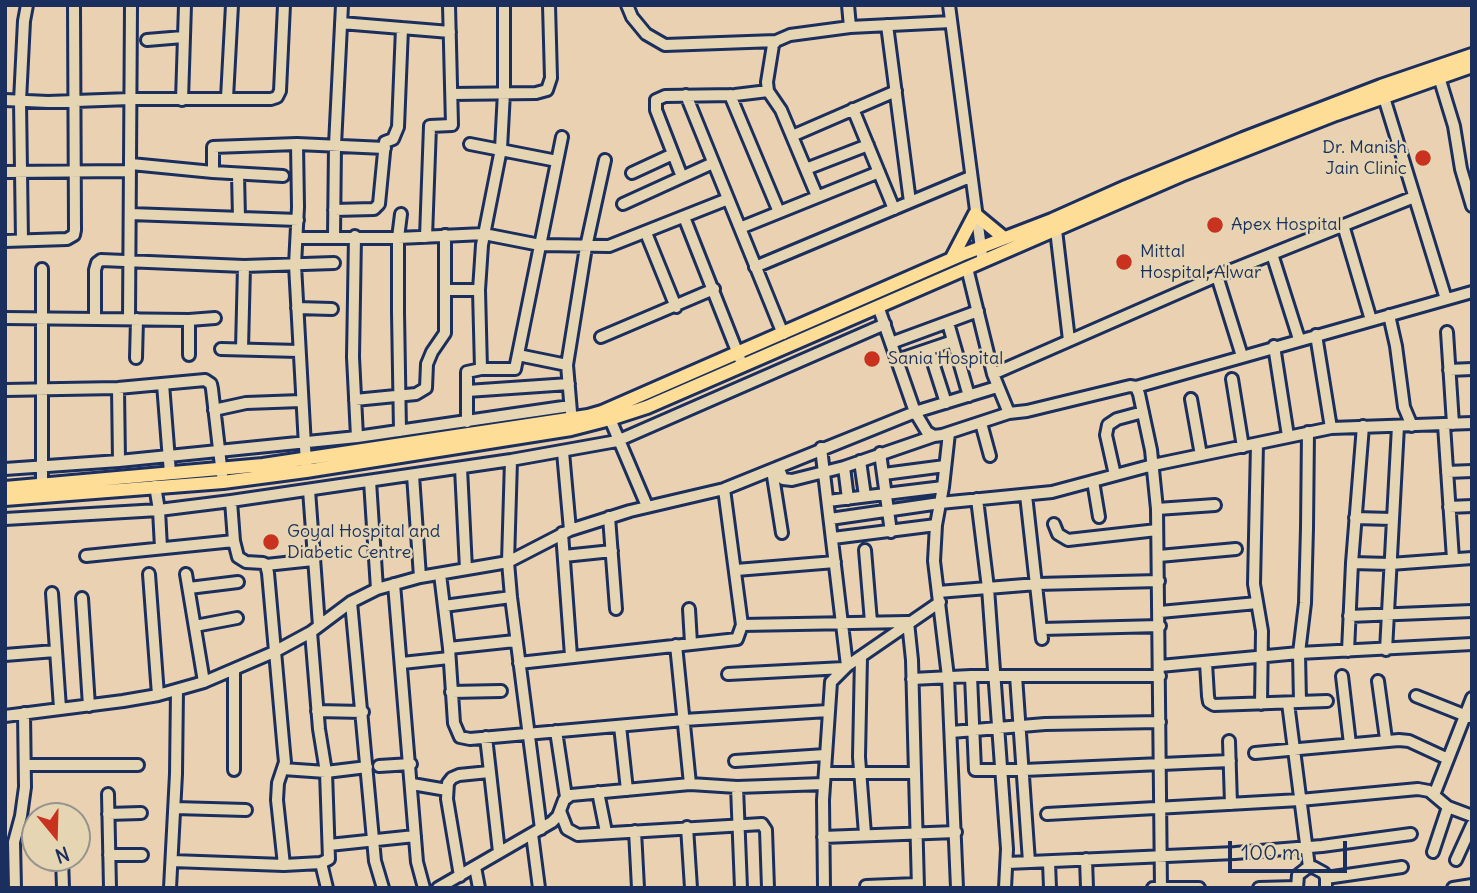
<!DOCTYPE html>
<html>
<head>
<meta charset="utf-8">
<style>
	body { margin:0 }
	#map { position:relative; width:1477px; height:893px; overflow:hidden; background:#ead1b1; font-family:Delius,sans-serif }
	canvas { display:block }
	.frame { position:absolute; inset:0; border:7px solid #1b2f5e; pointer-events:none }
	.north { position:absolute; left:21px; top:802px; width:70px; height:70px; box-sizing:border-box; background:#e6d5b2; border:2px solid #959390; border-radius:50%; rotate:161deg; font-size:19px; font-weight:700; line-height:28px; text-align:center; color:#1b2f5e }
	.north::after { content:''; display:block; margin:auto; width:24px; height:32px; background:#c8321e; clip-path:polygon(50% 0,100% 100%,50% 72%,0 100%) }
	.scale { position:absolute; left:1228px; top:841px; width:119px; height:32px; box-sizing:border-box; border:4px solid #1b2f5e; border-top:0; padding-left:9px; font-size:21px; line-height:24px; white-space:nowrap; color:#1b2f5e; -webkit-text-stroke:5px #e6d5b2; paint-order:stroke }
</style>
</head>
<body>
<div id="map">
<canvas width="1477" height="893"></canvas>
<div class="frame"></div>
<div class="north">N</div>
<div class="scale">100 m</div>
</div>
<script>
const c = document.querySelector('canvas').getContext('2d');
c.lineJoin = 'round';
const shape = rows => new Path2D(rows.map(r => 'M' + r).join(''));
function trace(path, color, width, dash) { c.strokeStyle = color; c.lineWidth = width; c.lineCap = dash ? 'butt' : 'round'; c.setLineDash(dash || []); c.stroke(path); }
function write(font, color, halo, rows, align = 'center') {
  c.font = font + ' Delius,sans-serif'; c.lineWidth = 5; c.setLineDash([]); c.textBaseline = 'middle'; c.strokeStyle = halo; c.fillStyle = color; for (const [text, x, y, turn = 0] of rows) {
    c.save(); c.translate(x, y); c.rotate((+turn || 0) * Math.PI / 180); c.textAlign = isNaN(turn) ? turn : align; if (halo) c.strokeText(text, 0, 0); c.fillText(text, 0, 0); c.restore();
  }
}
const minor = shape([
	[627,5,632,17,646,34,665,45,776,41],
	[848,5,850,27],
	[949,5,982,256],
	[341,23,450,32],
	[887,25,910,202],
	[147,40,183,37],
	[1439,77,1454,126,1461,169,1472,206],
	[1382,91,1446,299],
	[452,94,536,93,547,90,551,78,549,5],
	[686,95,783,334],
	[730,95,779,212],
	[227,98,232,5],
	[5,100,48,102,130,99,271,99,277,97,280,91,284,5],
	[182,100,185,5],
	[853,109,894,209],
	[792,136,896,91],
	[297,144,298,207,295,265,306,464],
	[470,144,557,161],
	[131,164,213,172,283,176],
	[806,169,868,145],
	[5,172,129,171],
	[213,172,213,147,297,144,385,148],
	[632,173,673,154],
	[238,174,239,218],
	[682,177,656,110,656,100,665,96,735,95,768,91],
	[817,196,781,110,768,91,767,82,773,45,776,41,790,35,850,27,951,22],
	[623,204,713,163],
	[334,210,374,209,379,204,385,142,393,139,398,127,402,28],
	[130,214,298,220],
	[684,217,740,359],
	[1343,225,1371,320],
	[740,228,879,172],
	[1056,230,1069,340],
	[646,233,676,307],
	[355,236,353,357,357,437],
	[334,237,335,145,342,5],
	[426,237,430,126,452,125,449,5],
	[297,238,398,238,484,234,540,245,609,246,728,199],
	[22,240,20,101,24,21,27,5],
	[5,241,67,239,74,235,75,230,74,5],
	[1272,254,1299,339],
	[755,267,970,177],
	[967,268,993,374,1009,413,1027,411,1130,386,1136,387,1139,394,1151,450,1157,509,1161,888],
	[42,269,42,491],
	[1217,276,1242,356],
	[445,290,479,290],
	[878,306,915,412,927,432,934,436,942,435,1009,413],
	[297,308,332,309],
	[1389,315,1396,346,1404,407,1412,426],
	[5,318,189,320,215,318],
	[95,319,95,270,97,263,101,260,244,266,334,263],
	[129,319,131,5],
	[189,320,189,355],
	[948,323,969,396],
	[1447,332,1453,424],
	[1316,335,1331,428],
	[601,337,714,289],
	[891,343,978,311],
	[1274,346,1288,436],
	[221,349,299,351],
	[242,349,244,266],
	[929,350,946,403],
	[518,355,567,365],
	[136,358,137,319],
	[897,360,953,341],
	[481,369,479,290,482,245,501,149,504,92,504,5],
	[1449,370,1472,369],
	[993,374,1217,276,1414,197],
	[1232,379,1243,447],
	[163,384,170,473],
	[1136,387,1472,292],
	[118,388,119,461],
	[5,390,118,388,205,380,211,384,212,389,222,475],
	[467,391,569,384],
	[1191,399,1201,455],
	[355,400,416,394,426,388,427,364,432,352,445,333,445,235],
	[214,410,246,403,301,401],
	[571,412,567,365,586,247,605,160],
	[610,419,647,506],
	[467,422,467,372,481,369,515,369,562,137],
	[981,423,990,456],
	[1444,425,1453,559],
	[400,431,398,312,398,238,401,214],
	[949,433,943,487,936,525,934,561,948,677,957,888],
	[1257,444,1254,584,1262,631,1261,704],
	[821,448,847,666],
	[563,452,570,530],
	[880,453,891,532],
	[511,460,508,562,511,597,541,829],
	[860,461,865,496],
	[778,467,783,479,792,480,844,467,934,436],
	[844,467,848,499],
	[461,468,466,569],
	[5,469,119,461,357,437,570,406],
	[772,470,782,533],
	[1447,472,1472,471],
	[884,474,945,466],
	[413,475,420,577],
	[1115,475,1106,435,1108,425,1117,419,1143,412],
	[370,481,377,589],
	[1093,481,1099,517],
	[155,486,159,510,161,548],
	[309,490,319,626],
	[1026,495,1042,639],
	[977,499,988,588,1007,849,1005,888],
	[231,501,234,541,238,557,246,562,263,563,266,565,268,573,284,752,285,762,278,783,277,800,284,865],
	[828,501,943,487],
	[1449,507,1472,506],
	[1157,509,1215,505],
	[609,517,616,609],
	[1355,518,1392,519],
	[5,519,159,510,231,501,511,460,617,441,885,324],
	[830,519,940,503,1052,492,1153,465,1331,428,1472,423],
	[1054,524,1058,534,1068,540,1157,530],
	[562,533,571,656],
	[833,538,936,525],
	[865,550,871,622],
	[86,556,234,541],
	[564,556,612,551],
	[1159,556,1236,549],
	[1352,563,1390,564,1472,558],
	[266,565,313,560],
	[736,570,835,562],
	[149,574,158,695],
	[186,574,204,682],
	[440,574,449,648,454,723,460,737,470,739,684,720,828,711],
	[394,584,417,862,424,888],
	[189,588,238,582],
	[938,592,1037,584,1159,581],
	[52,593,60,708],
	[82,598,89,706],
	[351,602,375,861,383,888],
	[444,606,511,597],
	[689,609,691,643],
	[1160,612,1257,603],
	[1349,616,1472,611],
	[742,625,908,622,912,660,918,888],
	[195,626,237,618],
	[1042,629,1160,626],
	[676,645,690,784],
	[449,648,515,641],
	[1386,650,1398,426],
	[1348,651,1352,563,1363,426],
	[5,655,55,651],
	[861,657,859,757,865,834],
	[402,663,449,658],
	[519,663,737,639,742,625,724,489],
	[1206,663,1208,696,1209,702,1214,705,1327,701],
	[1160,666,1299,653,1472,644],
	[234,670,234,770],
	[728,674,844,668],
	[971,676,975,770,1024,770,1230,761],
	[1016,676,1029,862],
	[1342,676,1350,744],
	[912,679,971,676,1160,676],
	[1378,681,1386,739],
	[451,692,501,691],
	[1416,696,1469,717],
	[1300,702,1299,653,1305,603,1307,528,1308,432],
	[1288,703,1309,867],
	[317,711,363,712],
	[5,716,123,701,158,695,204,682,274,652,311,632,351,602,377,589,420,577,508,562,570,530,630,511,724,489,915,412,997,387],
	[620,726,627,790],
	[556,731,566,797],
	[951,732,1045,724,1160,722],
	[486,737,499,852],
	[1229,741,1231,804],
	[1255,753,1399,740,1409,741,1448,759],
	[735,761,825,755],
	[25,765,138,765],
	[379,766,411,764],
	[283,769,326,772,367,767],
	[825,773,913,773],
	[412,784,447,790],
	[737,787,741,888],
	[598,792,606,832],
	[108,794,110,888],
	[1434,795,1472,698],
	[175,808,246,810],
	[560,811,567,829,578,835,762,824,766,830,768,888],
	[108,814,141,813],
	[1047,814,1300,800,1418,789,1429,791,1448,807,1472,816],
	[687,827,691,888],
	[635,831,638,888],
	[532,834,539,888],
	[823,837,956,832],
	[329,845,415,836],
	[1433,852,1448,807],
	[109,855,142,855],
	[62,858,63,888],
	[1086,859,1087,888],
	[1456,860,1472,825],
	[172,861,284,865,321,863,329,859,326,772,319,729,311,632],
	[1049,862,1050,888],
	[321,863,327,888],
	[1007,863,1235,853,1322,846,1411,834],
	[475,867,479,888],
	[460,876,447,799,448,783,452,778,459,775,489,772],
	[1326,878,1402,867],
	[866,886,917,884],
	[15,888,14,842,21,816,25,787,24,713],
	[170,888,176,774,177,690],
	[438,888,552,822,558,816,564,800,571,795,690,784,737,787,824,784],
	[824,888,823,800,831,682,847,666,940,602],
	[1153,888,1199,888],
	[1259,888,1297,887],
	[1297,888,1298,875,1307,868,1313,867,1324,873,1326,878,1326,888],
	[1453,888,1472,885]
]);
const major = shape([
	[952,258,975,214,1004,238],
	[5,488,263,465,588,416,602,412,961,255,1052,220,1126,187,1243,139,1381,86,1472,55],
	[5,499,223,482,306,471,571,429,610,419,647,407,1181,175,1336,114,1472,66]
]);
trace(minor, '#1b2f5e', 16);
trace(major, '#1b2f5e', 18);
trace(minor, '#e6d5b2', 10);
trace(major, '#fedd96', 12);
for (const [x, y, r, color] of [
	[1423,158,9,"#c8321e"],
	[1215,225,9,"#c8321e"],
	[1124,262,9,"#c8321e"],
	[872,359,9,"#c8321e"],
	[271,542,9,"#c8321e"]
]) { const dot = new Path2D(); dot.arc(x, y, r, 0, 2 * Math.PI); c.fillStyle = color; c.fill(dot); trace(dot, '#e6d5b2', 2.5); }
write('18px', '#1b2f5e', '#e6d5b2', [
	["Dr. Manish",1407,148,"right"],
	["Jain Clinic",1407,169,"right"],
	["Apex Hospital",1231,225],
	["Mittal",1140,252],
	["Hospital, Alwar",1140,273],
	["Sania Hospital",888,359],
	["Goyal Hospital and",287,532],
	["Diabetic Centre",287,553]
], 'left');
</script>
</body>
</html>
